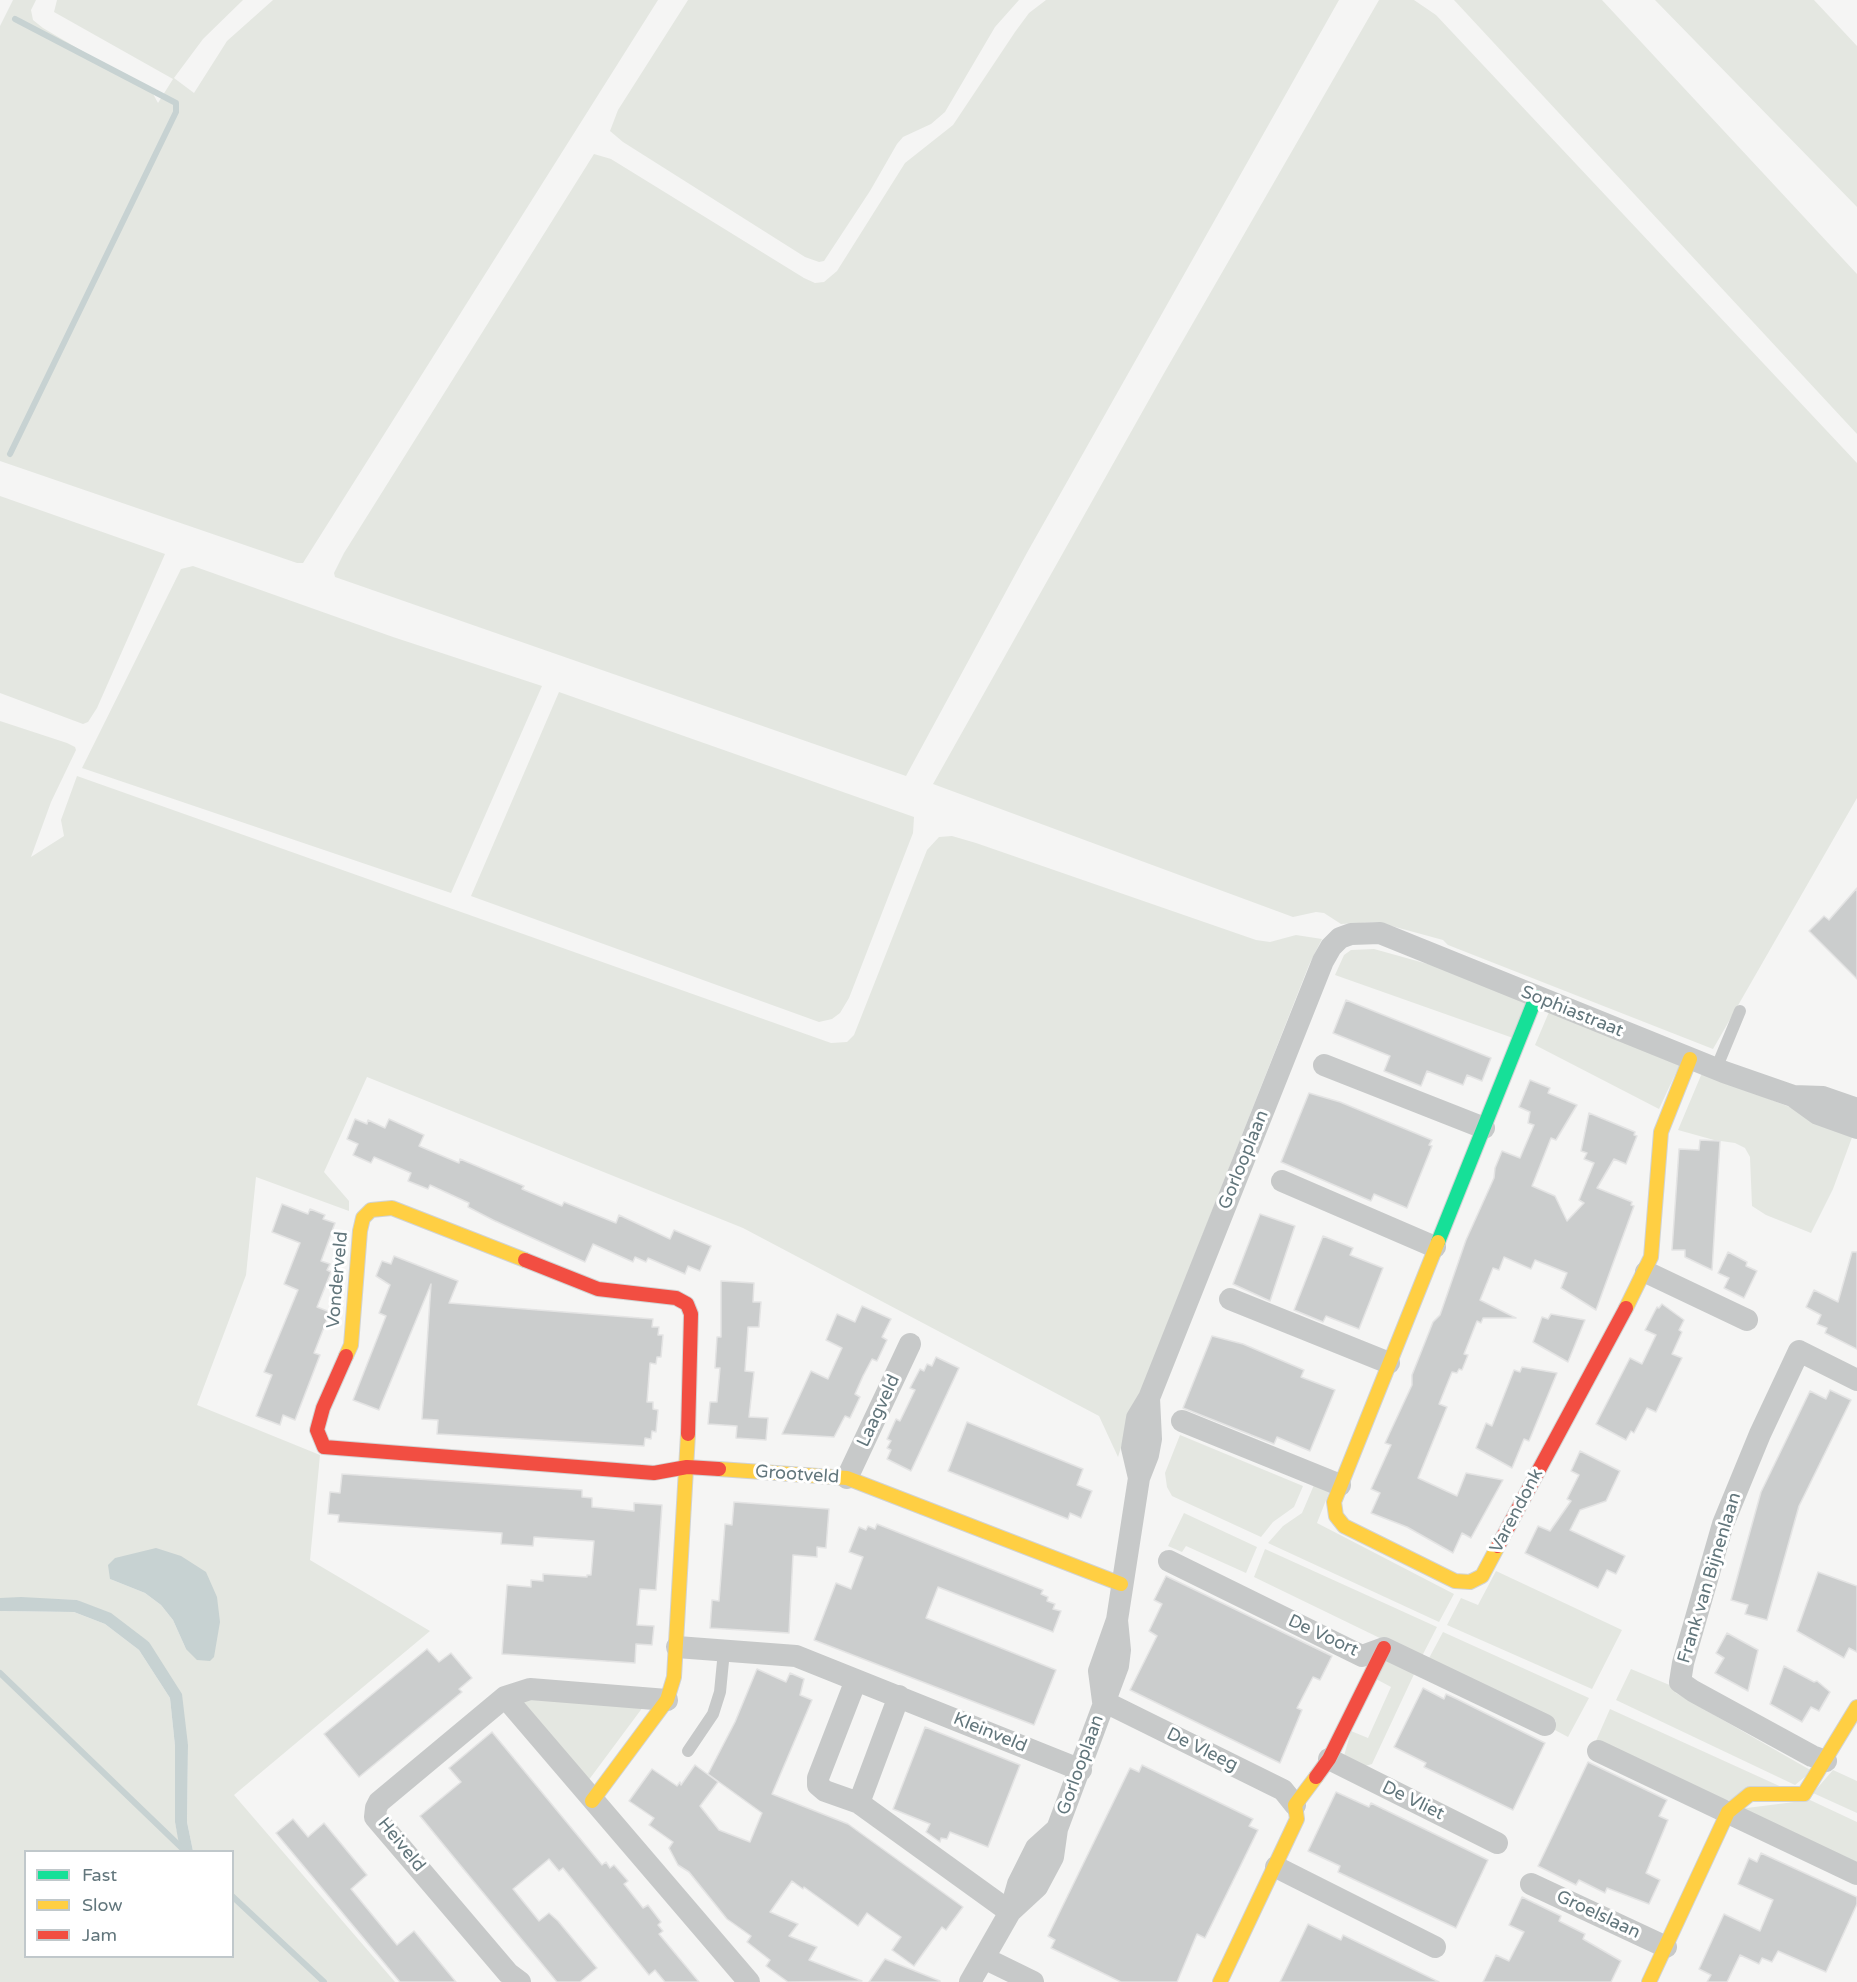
<!DOCTYPE html>
<html>
<head>
<meta charset="utf-8">
<style>
	body { margin:0 }
	#map { position:relative; width:1857px; height:1982px; overflow:hidden; background:#f5f5f4; font-family:"Varela Round",sans-serif }
	canvas { display:block }
	.legend { position:absolute; left:24px; top:1850px; width:210px; height:108px; box-sizing:border-box; background:#fff; border:2px solid #c0c8cb; margin:0; padding:8px 10px; list-style:none; font-size:18px; color:#62767c }
	.legend li { display:flex; align-items:center; gap:12px; height:30px }
	.legend b { width:30px; border:2px solid #c0c8cb }
</style>
</head>
<body>
<div id="map">
<canvas width="1857" height="1982"></canvas>
<ul class="legend">
<li><b style="height:8px;background:#16e098"></b>Fast</li>
<li><b style="height:8px;background:#ffcf43"></b>Slow</li>
<li><b style="height:8px;background:#f24e42"></b>Jam</li>
</ul>
</div>
<script>
const c = document.querySelector('canvas').getContext('2d');
c.lineJoin = 'round';
function paint(path, color) { c.fillStyle = color; c.fill(path, 'evenodd'); }
const shape = rows => new Path2D(rows.map(r => 'M' + r).join(''));
function trace(path, color, width, dash) { c.strokeStyle = color; c.lineWidth = width; c.lineCap = dash ? 'butt' : 'round'; c.setLineDash(dash || []); c.stroke(path); }
function write(font, color, halo, rows, align = 'center') {
  c.font = font + ' "Varela Round",sans-serif'; c.lineWidth = 6; c.setLineDash([]); c.textBaseline = 'middle'; c.strokeStyle = halo; c.fillStyle = color; for (const [text, x, y, turn = 0] of rows) {
    c.save(); c.translate(x, y); c.rotate((+turn || 0) * Math.PI / 180); c.textAlign = isNaN(turn) ? turn : align; if (halo) c.strokeText(text, 0, 0); c.fillText(text, 0, 0); c.restore();
  }
}
paint(shape([
	[13,0,36,0,31,10,33,20,43,28,152,92,158,103,173,79,54,12,57,0,243,0,203,39,174,78,194,93,227,41,273,0,658,0,303,563,297,563,0,461,0,26],
	[688,0,1019,0,995,27,945,112,931,124,903,137,897,144,870,191,824,261,819,262,805,257,623,142,610,131,618,110],
	[1046,0,1339,0,1028,551,906,776,335,577,334,573,344,553,594,154,611,159,804,278,815,283,824,282,837,271,905,163,953,125,1015,32,1029,13],
	[1379,0,1414,0,1436,15,1857,463,1857,798,1713,1049,1448,945,1443,940,1377,922,1341,924,1324,913,1316,912,1293,917,933,784,1163,375],
	[1454,0,1602,0,1857,274,1857,434],
	[1655,0,1814,0,1857,46,1857,207],
	[0,496,165,554,97,708,88,722,83,724,0,693],
	[193,566,393,637,542,686,451,893,82,768,181,569],
	[559,692,914,817,913,833,849,998,840,1013,832,1019,819,1022,471,896],
	[0,721,67,743,75,747,76,750,51,802,31,857,64,836,61,820,77,776,831,1043,847,1042,854,1035,927,850,939,837,952,836,976,843,1256,940,1270,942,1296,935,1322,939,1309,965,1130,1419,1118,1457,1099,1416,743,1228,367,1077,324,1172,349,1201,349,1211,256,1177,246,1275,197,1405,320,1455,310,1560,430,1631,234,1795,395,1982,0,1982,0,1611,74,1612,105,1624,139,1650,170,1698,175,1746,175,1822,181,1851,26,1852,26,1956,232,1956,232,1852,193,1851,187,1822,188,1745,149,1642,77,1600,0,1598],
	[110,1579,217,1597,186,1649,173,1620,161,1605,145,1593],
	[1374,949,1435,966,1527,1003,1513,1038,1335,975,1344,955,1351,950],
	[1549,1012,1680,1064,1659,1109,1535,1045],
	[1702,1073,1854,1132,1833,1189,1811,1233,1766,1215,1752,1206,1750,1157,1745,1148,1735,1143,1714,1140,1678,1130],
	[1180,1435,1303,1486,1294,1507,1273,1522,1261,1537,1172,1496,1167,1487,1165,1473],
	[1314,1485,1330,1490,1317,1523,1454,1594,1439,1622,1268,1543,1283,1526,1302,1513],
	[1184,1513,1257,1547,1246,1573,1186,1546,1182,1552,1168,1546],
	[1265,1549,1437,1627,1421,1658,1254,1577],
	[1496,1571,1622,1630,1592,1689,1447,1625,1461,1598,1478,1605],
	[1443,1632,1589,1698,1568,1737,1553,1729,1556,1721,1428,1660],
	[1386,1659,1416,1670,1372,1764,1365,1766,1344,1756,1351,1731,1368,1738,1391,1687,1376,1679],
	[1631,1669,1672,1686,1676,1693,1812,1771,1795,1785,1616,1700],
	[524,1699,643,1707,588,1781,524,1709],
	[1610,1709,1786,1789,1720,1802,1595,1743],
	[1833,1770,1857,1781,1857,1813,1813,1793],
	[1810,1800,1857,1822,1857,1864,1739,1809]
]), '#e4e7e1');
paint(shape([
	[156,1548,181,1556,206,1572,217,1597,220,1622,214,1657,210,1661,197,1660,186,1649,173,1620,161,1605,145,1593,110,1579,108,1565,115,1558],
	[21,1597,77,1600,111,1613,149,1642,182,1694,188,1745,187,1822,193,1851,180,1850,175,1822,175,1746,170,1698,139,1650,105,1624,74,1612,0,1611,0,1598]
]), '#c7d2d2');
trace(shape([
	[10,454,176,112,176,103,15,19],
	[0,1673,186,1852],
	[232,1896,324,1982]
]), '#c7d2d2', 6);
const building = shape([
	[1857,888,1857,979,1809,931,1824,916,1829,920,1857,888],
	[1346,1000,1491,1058,1482,1081,1467,1075,1463,1085,1427,1071,1421,1086,1384,1071,1390,1056,1333,1033,1346,1000],
	[1530,1080,1550,1088,1548,1093,1577,1105,1556,1140,1551,1138,1532,1186,1555,1196,1567,1221,1584,1203,1579,1200,1594,1163,1584,1159,1587,1153,1581,1151,1589,1113,1635,1132,1634,1135,1637,1136,1626,1164,1614,1159,1597,1188,1632,1202,1631,1205,1634,1206,1596,1310,1561,1288,1567,1273,1535,1260,1531,1269,1504,1257,1499,1270,1493,1268,1480,1300,1516,1318,1483,1318,1481,1323,1477,1321,1464,1354,1468,1355,1462,1370,1459,1369,1457,1373,1452,1372,1439,1404,1447,1407,1418,1478,1457,1496,1466,1473,1503,1480,1471,1538,1462,1533,1453,1553,1407,1527,1371,1513,1380,1493,1371,1489,1391,1445,1385,1443,1412,1385,1412,1375,1433,1322,1440,1315,1466,1240,1494,1178,1495,1168,1502,1151,1520,1158,1534,1125,1528,1123,1530,1112,1519,1107,1530,1080],
	[1309,1093,1340,1102,1432,1140,1429,1145,1432,1146,1407,1208,1374,1194,1371,1201,1281,1162,1309,1093],
	[355,1119,367,1124,368,1120,385,1128,389,1119,424,1135,419,1146,459,1163,460,1159,524,1186,522,1189,562,1206,564,1202,616,1223,619,1215,670,1239,674,1230,711,1246,700,1271,688,1266,685,1274,648,1258,646,1262,635,1257,633,1262,593,1244,585,1262,493,1220,468,1207,469,1203,430,1185,428,1189,408,1181,411,1173,374,1157,371,1163,353,1155,358,1144,347,1139,355,1119],
	[1700,1140,1720,1141,1712,1270,1685,1257,1685,1250,1672,1250,1679,1149,1699,1150,1700,1140],
	[282,1204,308,1214,310,1209,325,1215,323,1219,335,1223,321,1261,330,1264,327,1270,331,1272,317,1307,330,1312,314,1353,320,1355,295,1420,283,1415,280,1425,256,1416,272,1375,264,1372,298,1290,284,1284,300,1243,272,1232,282,1204],
	[1260,1214,1295,1226,1270,1301,1233,1284,1260,1214],
	[1323,1236,1353,1248,1350,1255,1383,1268,1359,1329,1326,1316,1323,1322,1294,1310,1323,1236],
	[1728,1252,1747,1262,1746,1266,1757,1271,1744,1298,1724,1288,1729,1278,1718,1273,1728,1252],
	[1852,1252,1857,1252,1857,1349,1825,1333,1827,1328,1817,1324,1821,1315,1806,1307,1814,1290,1838,1302,1852,1252],
	[394,1256,458,1281,449,1303,653,1319,652,1327,659,1327,658,1335,663,1335,661,1357,657,1357,656,1364,650,1363,647,1402,653,1402,653,1409,658,1410,656,1432,652,1431,651,1439,645,1438,644,1446,437,1434,438,1420,422,1419,431,1284,379,1410,353,1400,386,1316,379,1313,390,1285,376,1276,382,1261,391,1264,394,1256],
	[721,1281,754,1283,753,1302,761,1302,759,1327,748,1327,745,1371,754,1372,749,1417,768,1418,766,1440,736,1438,737,1426,708,1424,710,1402,717,1402,720,1368,715,1368,717,1337,721,1337,721,1281],
	[1662,1304,1684,1320,1679,1330,1682,1332,1672,1354,1682,1358,1656,1412,1647,1408,1634,1433,1631,1431,1626,1440,1596,1424,1630,1358,1642,1364,1656,1335,1645,1330,1657,1307,1659,1308,1662,1304],
	[862,1306,891,1319,882,1337,887,1340,877,1361,872,1359,863,1376,855,1394,860,1397,850,1418,845,1416,834,1437,782,1434,811,1371,828,1379,842,1348,826,1340,837,1314,855,1322,862,1306],
	[1551,1314,1585,1320,1568,1362,1533,1342,1542,1317,1548,1319,1551,1314],
	[1212,1336,1243,1344,1304,1370,1301,1377,1335,1390,1310,1451,1277,1437,1274,1444,1183,1408,1212,1336],
	[936,1357,959,1368,911,1471,887,1459,891,1450,887,1448,891,1441,887,1439,896,1419,900,1421,915,1390,910,1388,920,1369,924,1371,927,1364,932,1366,936,1357],
	[1522,1367,1557,1373,1529,1441,1524,1439,1512,1468,1476,1448,1486,1423,1492,1426,1514,1370,1520,1372,1522,1367],
	[1830,1390,1851,1400,1799,1506,1767,1620,1745,1614,1748,1605,1731,1600,1761,1492,1810,1391,1826,1399,1830,1390],
	[967,1422,1083,1469,1077,1485,1092,1491,1081,1518,1070,1513,1068,1519,948,1471,967,1422],
	[1580,1451,1620,1471,1606,1501,1580,1510,1570,1530,1625,1556,1616,1574,1607,1570,1598,1588,1525,1553,1538,1526,1550,1531,1571,1501,1567,1499,1579,1475,1571,1471,1580,1451],
	[342,1474,582,1490,582,1497,592,1498,592,1507,634,1511,634,1503,662,1505,656,1590,640,1589,637,1625,654,1626,652,1645,636,1644,635,1663,502,1654,507,1585,531,1587,531,1580,543,1581,543,1574,587,1577,587,1575,591,1575,594,1541,534,1537,533,1546,501,1544,502,1533,338,1522,339,1515,328,1514,330,1492,340,1493,342,1474],
	[734,1502,829,1509,826,1548,817,1547,817,1557,793,1555,789,1633,710,1628,712,1600,719,1601,725,1524,732,1525,734,1502],
	[877,1524,1043,1590,1041,1594,1048,1597,1047,1601,1055,1604,1053,1609,1061,1611,1053,1632,938,1587,926,1618,1056,1670,1034,1725,814,1640,836,1583,851,1589,863,1557,849,1552,859,1527,866,1530,868,1526,875,1529,877,1524],
	[1818,1572,1857,1586,1857,1652,1849,1648,1844,1658,1797,1631,1818,1572],
	[1166,1576,1332,1656,1320,1680,1313,1677,1297,1708,1302,1710,1280,1763,1130,1690,1157,1636,1149,1631,1162,1604,1154,1600,1166,1576],
	[1727,1633,1758,1650,1748,1691,1715,1673,1724,1658,1716,1653,1727,1633],
	[427,1649,439,1662,451,1653,472,1678,459,1689,462,1692,359,1777,324,1734,427,1649],
	[1784,1666,1814,1682,1817,1681,1830,1692,1819,1711,1811,1707,1802,1722,1770,1704,1784,1666],
	[757,1669,786,1682,790,1673,804,1679,800,1695,812,1700,772,1794,848,1824,963,1907,946,1930,942,1927,914,1966,892,1950,901,1937,885,1926,867,1913,858,1926,804,1887,803,1889,792,1881,770,1912,798,1924,789,1936,817,1947,809,1960,862,1981,788,1982,766,1966,770,1960,747,1942,751,1936,727,1919,689,1872,678,1865,669,1848,673,1842,649,1825,654,1818,629,1801,652,1769,677,1786,680,1782,681,1785,695,1765,718,1782,700,1806,719,1830,750,1842,762,1813,708,1774,735,1722,757,1669],
	[1423,1688,1444,1699,1446,1694,1457,1699,1545,1743,1513,1810,1424,1767,1426,1763,1394,1747,1423,1688],
	[925,1727,1020,1765,988,1847,950,1832,947,1839,941,1838,940,1842,926,1832,930,1824,893,1809,925,1727],
	[492,1732,602,1865,606,1862,610,1868,614,1865,628,1881,624,1884,643,1908,648,1905,661,1922,658,1925,663,1931,659,1934,699,1982,665,1982,655,1970,649,1975,563,1868,559,1871,549,1859,513,1889,539,1921,549,1913,558,1921,597,1968,580,1982,557,1982,461,1866,420,1816,461,1782,449,1768,492,1732],
	[1588,1762,1667,1800,1659,1816,1668,1820,1646,1873,1660,1880,1649,1904,1607,1888,1605,1893,1579,1880,1576,1885,1538,1866,1588,1762],
	[1142,1765,1253,1819,1249,1826,1258,1830,1205,1938,1197,1934,1177,1982,1121,1982,1051,1948,1055,1940,1048,1936,1130,1768,1139,1772,1142,1765],
	[1336,1792,1369,1807,1371,1803,1488,1860,1456,1928,1338,1872,1340,1866,1308,1851,1336,1792],
	[293,1819,308,1837,324,1823,367,1875,351,1889,397,1945,414,1931,456,1982,400,1982,276,1833,293,1819],
	[1761,1853,1857,1897,1857,1904,1826,1972,1778,1951,1772,1962,1762,1958,1759,1964,1740,1955,1727,1982,1707,1982,1711,1975,1699,1969,1724,1914,1760,1931,1773,1900,1738,1884,1749,1858,1757,1862,1761,1853],
	[1522,1897,1561,1916,1559,1921,1585,1934,1583,1939,1621,1961,1611,1982,1483,1982,1496,1955,1509,1961,1524,1932,1509,1925,1522,1897],
	[1308,1924,1341,1940,1343,1935,1439,1982,1280,1982,1308,1924],
	[885,1959,940,1981,940,1982,869,1982,885,1959]
]);
paint(building, '#cbcdcd');
trace(building, '#e4e4e4', 1.5);
const fast = shape([
	[1438,1242,1536,997]
]);
const slow = shape([
	[1438,1242,1334,1502,1336,1516,1344,1526,1455,1581,1470,1582,1482,1576,1498,1546],
	[1626,1308,1651,1257,1661,1132,1690,1059],
	[346,1356,351,1345,360,1231,363,1218,371,1210,392,1208,525,1260],
	[719,1469,847,1478,1121,1584],
	[592,1801,667,1700,674,1677,688,1434],
	[1220,1982,1297,1819,1295,1805,1316,1777],
	[1649,1982,1728,1812,1750,1794,1804,1794,1857,1707]
]);
const jam = shape([
	[525,1260,598,1289,676,1298,687,1304,691,1314,688,1434],
	[346,1356,323,1408,317,1430,324,1447,654,1473,687,1467,719,1469],
	[1498,1546,1626,1308],
	[1316,1777,1329,1759,1384,1648]
]);
trace(fast, '#d1d3d3', 16);
trace(slow, '#d1d3d3', 16);
trace(jam, '#d1d3d3', 16);
trace(shape([
	[1716,1069,1740,1011],
	[688,1751,713,1714,720,1692,724,1651]
]), '#c7c9c9', 12);
trace(shape([
	[1324,1065,1484,1128],
	[1793,1096,1818,1114,1857,1128],
	[1282,1181,1435,1247],
	[1646,1272,1747,1320],
	[1230,1299,1389,1363],
	[1182,1421,1340,1485],
	[847,1478,910,1344],
	[1139,1478,1132,1448,1137,1418,1149,1398,1323,961,1331,947,1340,938,1351,934,1380,933,1724,1072,1793,1096,1823,1097,1857,1109],
	[1169,1561,1362,1656,1384,1648,1545,1725],
	[677,1647,796,1656,1081,1770],
	[856,1680,818,1778,818,1785,825,1791,859,1803],
	[899,1696,859,1803,1010,1912],
	[505,1697,749,1982],
	[1103,1701,1099,1671,1117,1620,1139,1478,1148,1455,1151,1439,1149,1398],
	[1103,1701,1283,1790,1295,1805],
	[1598,1751,1857,1874],
	[1329,1759,1497,1843],
	[1826,1761,1812,1756,1693,1691,1680,1682,1683,1663,1723,1524,1760,1434,1799,1351,1857,1380],
	[1276,1867,1435,1947],
	[1531,1884,1666,1947],
	[1010,1912,1037,1887,1053,1857,1057,1829,1118,1666,1120,1650,1117,1620],
	[984,1958,1033,1982],
	[520,1982,508,1973,375,1817,376,1808,379,1802,505,1697,530,1689,667,1700],
	[970,1982,1010,1912,1018,1884,1036,1848,1057,1829]
]), '#c7c9c9', 22);
trace(fast, '#16e098', 14);
trace(slow, '#ffcf43', 14);
trace(jam, '#f24e42', 14);
write('18px', '#62767c', '#fff', [
	["Sophiastraat",1572,1012,22],
	["Gorlooplaan",1244,1160,-68],
	["Vonderveld",338,1280,-85],
	["Laagveld",879,1411,-65],
	["Grootveld",797,1475,4],
	["Varendonk",1517,1511,-62],
	["Frank van Bijnenlaan",1710,1578,-73],
	["De Voort",1323,1636,25],
	["Kleinveld",990,1733,22],
	["De Vleeg",1202,1750,26],
	["Gorlooplaan",1081,1765,-70],
	["De Vliet",1413,1801,26],
	["Heiveld",401,1845,51],
	["Groelslaan",1598,1915,25]
]);
</script>
</body>
</html>
